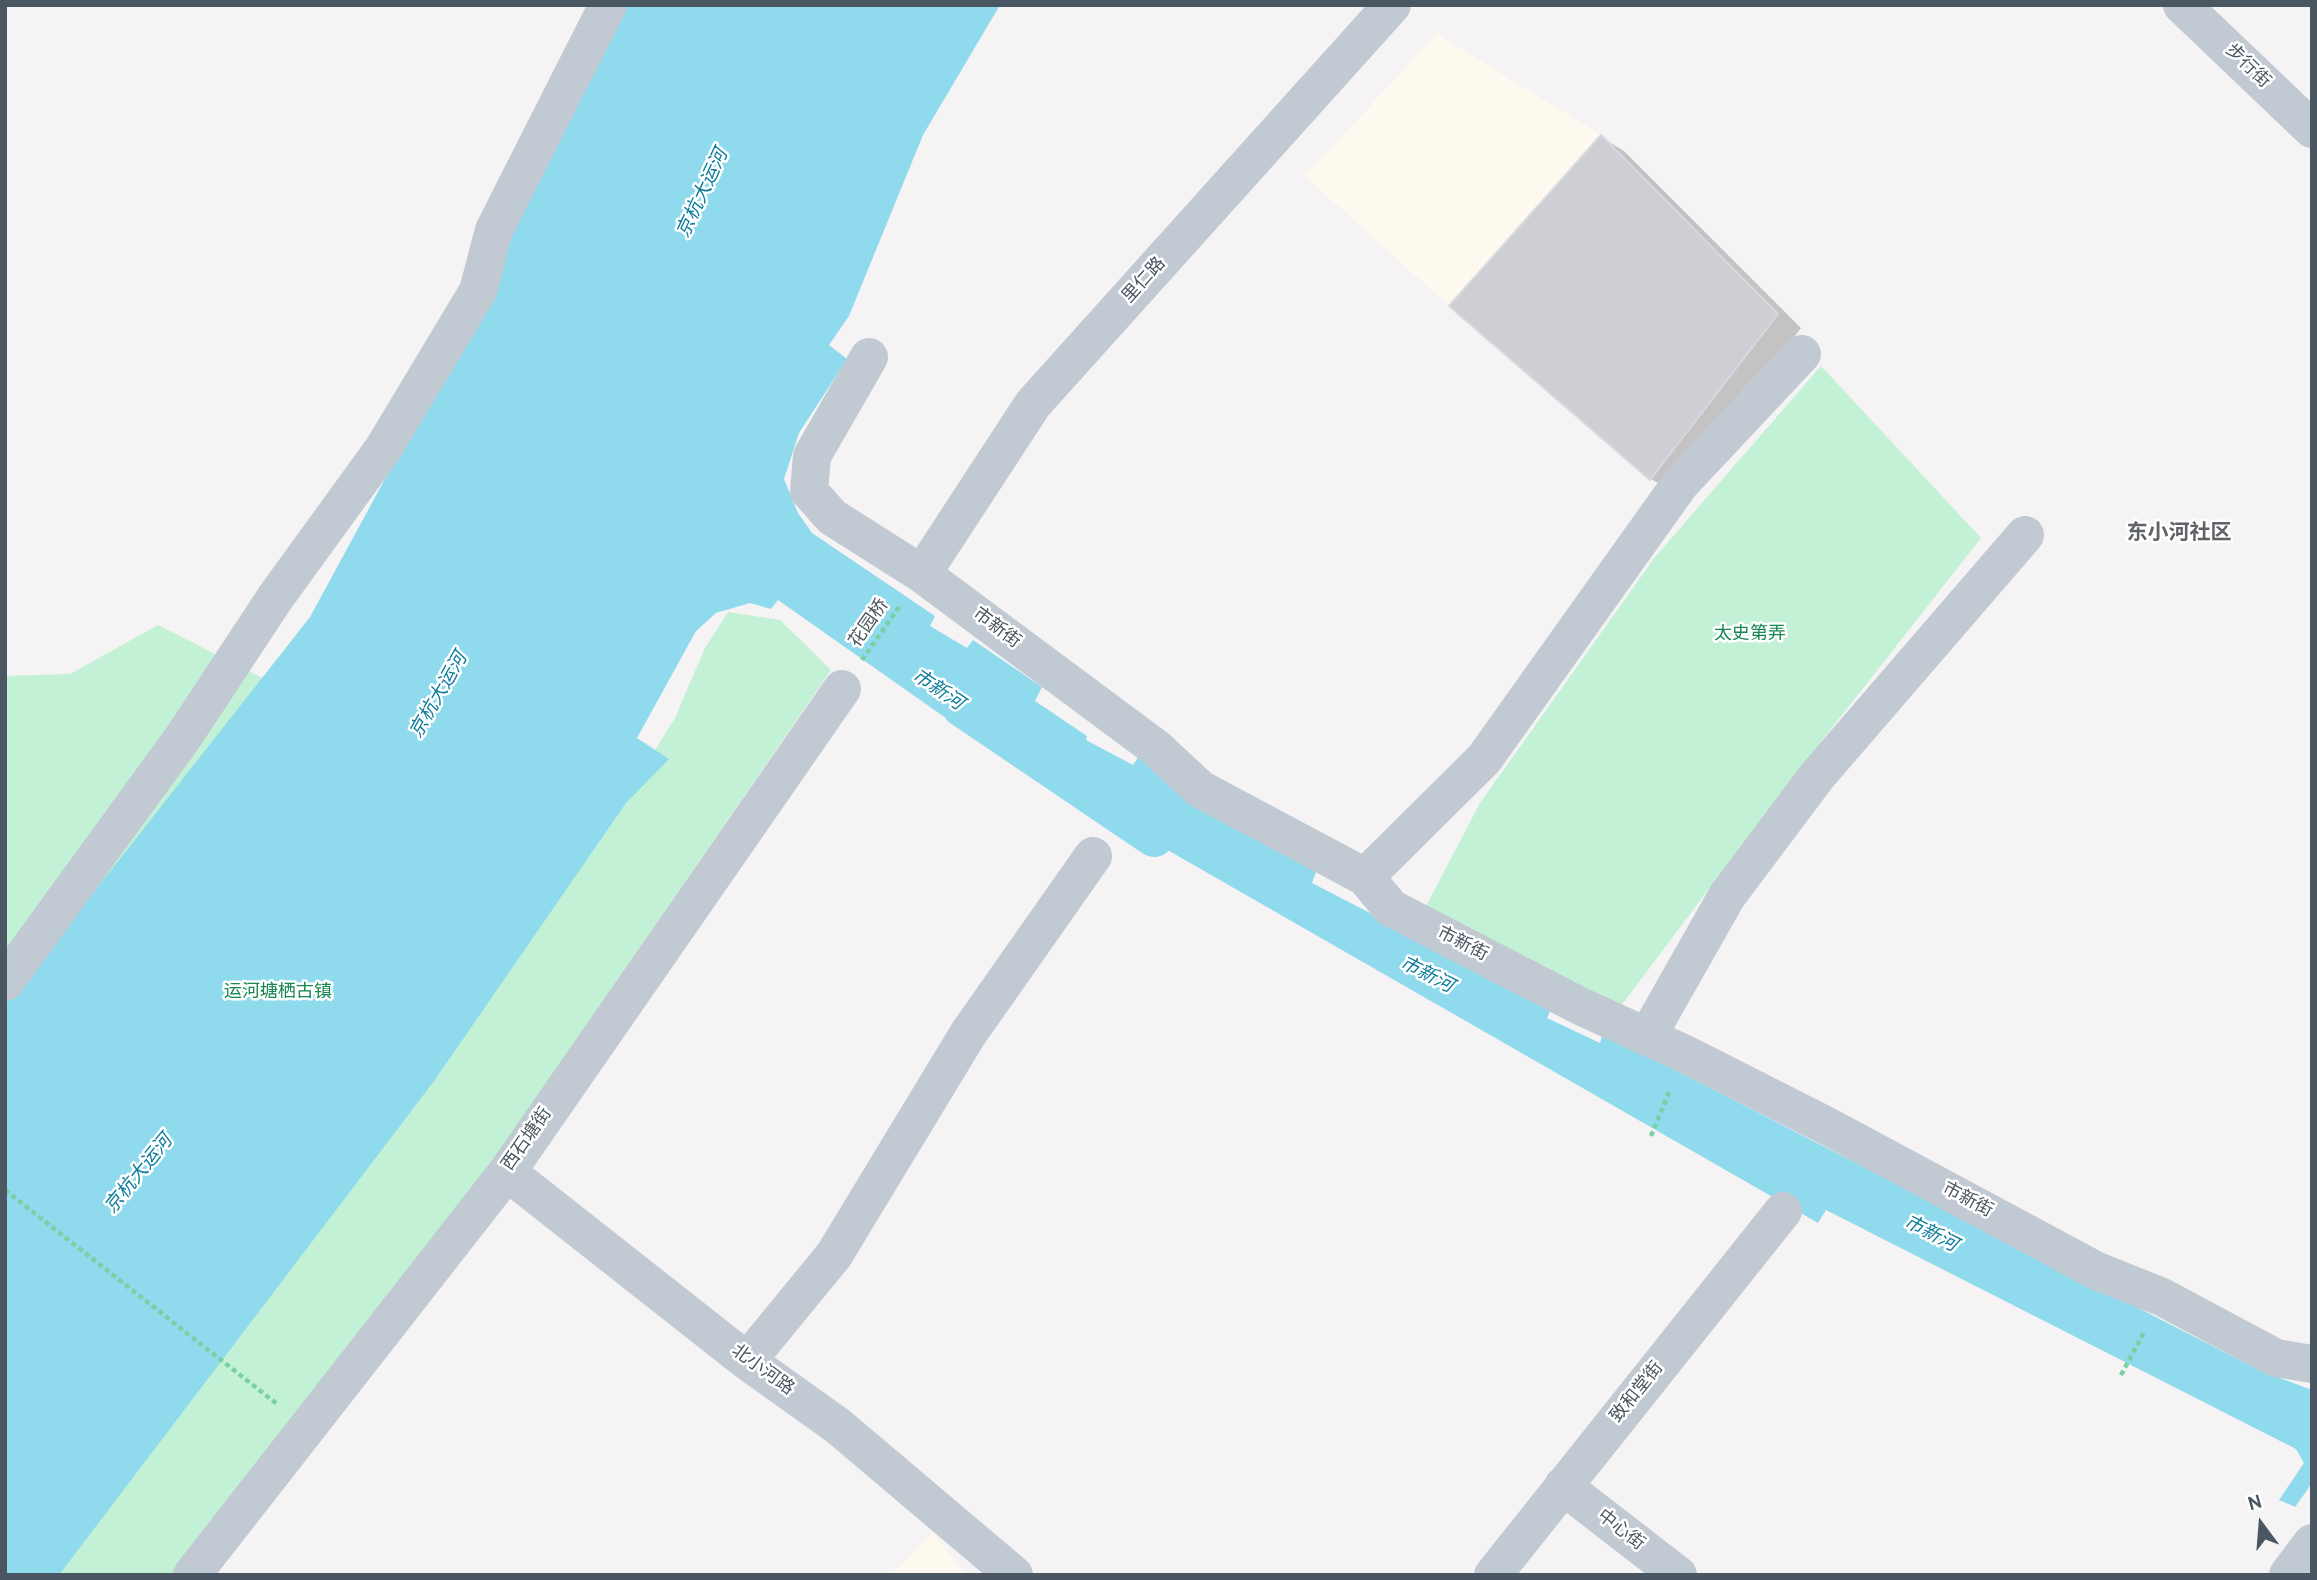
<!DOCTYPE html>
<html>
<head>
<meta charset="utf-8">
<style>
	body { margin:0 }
	#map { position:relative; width:2317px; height:1580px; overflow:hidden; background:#f5f3f3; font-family:Overpass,sans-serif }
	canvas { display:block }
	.frame { position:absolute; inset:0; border:7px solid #4a5661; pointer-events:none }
	.north { position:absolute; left:2226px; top:1489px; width:70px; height:70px; -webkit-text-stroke:5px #fff; paint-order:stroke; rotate:344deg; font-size:19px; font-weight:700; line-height:28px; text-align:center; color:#4a5661 }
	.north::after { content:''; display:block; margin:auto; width:24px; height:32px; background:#4a5661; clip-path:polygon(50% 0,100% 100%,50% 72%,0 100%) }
</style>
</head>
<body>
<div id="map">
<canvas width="2317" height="1580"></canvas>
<div class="frame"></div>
<div class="north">N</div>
</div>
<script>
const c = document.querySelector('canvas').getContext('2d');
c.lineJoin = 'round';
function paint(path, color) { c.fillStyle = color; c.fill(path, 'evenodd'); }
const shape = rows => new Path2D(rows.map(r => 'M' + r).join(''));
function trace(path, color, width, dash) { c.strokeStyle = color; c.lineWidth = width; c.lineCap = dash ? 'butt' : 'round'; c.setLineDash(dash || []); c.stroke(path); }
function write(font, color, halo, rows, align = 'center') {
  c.font = font + ' Overpass,"Noto Sans SC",sans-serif'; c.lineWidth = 5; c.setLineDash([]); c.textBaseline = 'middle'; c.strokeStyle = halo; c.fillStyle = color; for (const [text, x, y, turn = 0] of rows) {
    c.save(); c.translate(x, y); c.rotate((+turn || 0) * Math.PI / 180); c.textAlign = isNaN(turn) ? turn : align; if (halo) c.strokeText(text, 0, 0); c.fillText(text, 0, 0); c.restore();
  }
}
paint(shape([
	[1437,34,1601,135,1449,306,1305,176],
	[933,1532,965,1575,891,1575]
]), '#fdf9ef');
paint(shape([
	[1821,366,1981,538,1780,794,1621,1006,1422,914,1480,803,1655,557],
	[728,612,780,620,831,670,207,1575,5,1575,5,676,70,674,158,625,595,847,675,718,705,648]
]), '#c3f1d5');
paint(shape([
	[618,5,1000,5,923,135,849,316,829,345,847,359,799,433,784,479,798,513,812,533,935,616,930,626,967,648,973,640,1042,687,1035,701,1087,736,1086,740,1133,765,1141,753,1317,869,1312,883,1552,1007,1547,1018,1600,1043,1603,1033,2261,1371,2312,1390,2312,1514,2279,1500,2304,1463,2296,1449,1826,1210,1818,1223,1103,813,1109,802,1012,734,1003,744,956,714,950,721,778,600,771,609,750,603,716,613,696,631,637,738,669,759,626,803,434,1081,59,1575,5,1575,5,1005,310,617,493,280,549,143]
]), '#90daee');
paint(shape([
	[2312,1483,2312,1518,2293,1510]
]), '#f5f3f3');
paint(shape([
	[1601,137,1624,151,1801,328,1675,492,1651,479,1451,306]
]), '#0003');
trace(shape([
	[962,707,1154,837]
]), '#90daee', 40);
const building = shape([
	[1601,135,1778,314,1650,480,1449,306,1601,135]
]);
paint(building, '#cdcfd5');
trace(building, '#d7d9de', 2);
trace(shape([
	[862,660,901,604],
	[1651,1136,1670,1090],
	[5,1190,277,1404],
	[2121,1375,2144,1332]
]), '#7ad0a6', 4.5, [5, 3.5]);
trace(shape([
	[2182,5,2312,129],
	[869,357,812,456,809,491,832,517,922,574,1156,748,1200,789,1365,877,1391,908,1580,1006,1685,1054,1827,1126,2097,1271,2162,1297,2276,1358,2312,1364],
	[922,574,1033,404,1392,5],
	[1365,877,1484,759,1680,484,1802,354],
	[5,982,184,736,275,598,383,449,478,291,494,230,608,5],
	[1647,1037,1727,896,1817,776,2025,535],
	[507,1172,747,1361,838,1426,1014,1575],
	[747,1361,834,1255,968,1034,1093,856],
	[1563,1486,1678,1575],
	[192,1575,507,1172,842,689],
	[1493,1575,1783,1211],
	[2288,1575,2312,1543]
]), '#c1cad2', 38);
write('18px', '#4a5661', '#fff', [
	["步行街",2247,67,44],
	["里仁路",1145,281,-48],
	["花园桥",870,624,-55],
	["市新街",996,629,37],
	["市新街",1462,945,27],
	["西石塘街",528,1140,-55],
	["市新街",1967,1201,28],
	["北小河路",762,1371,36],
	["致和堂街",1638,1393,-51],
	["中心街",1620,1531,38]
]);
write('18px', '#17864f', '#fff', [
	["太史第弄",1750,635],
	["运河·塘栖古镇",278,993]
]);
write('italic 19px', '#0c7c9b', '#fff', [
	["京杭大运河",704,194,-65],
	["市新河",937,691,34],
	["京杭大运河",440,696,-60],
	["市新河",1426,976,27],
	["京杭大运河",140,1175,-51],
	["市新河",1930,1235,27]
]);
write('bold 21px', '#5f6368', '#fff', [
	["东小河社区",2179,535]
]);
</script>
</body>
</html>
